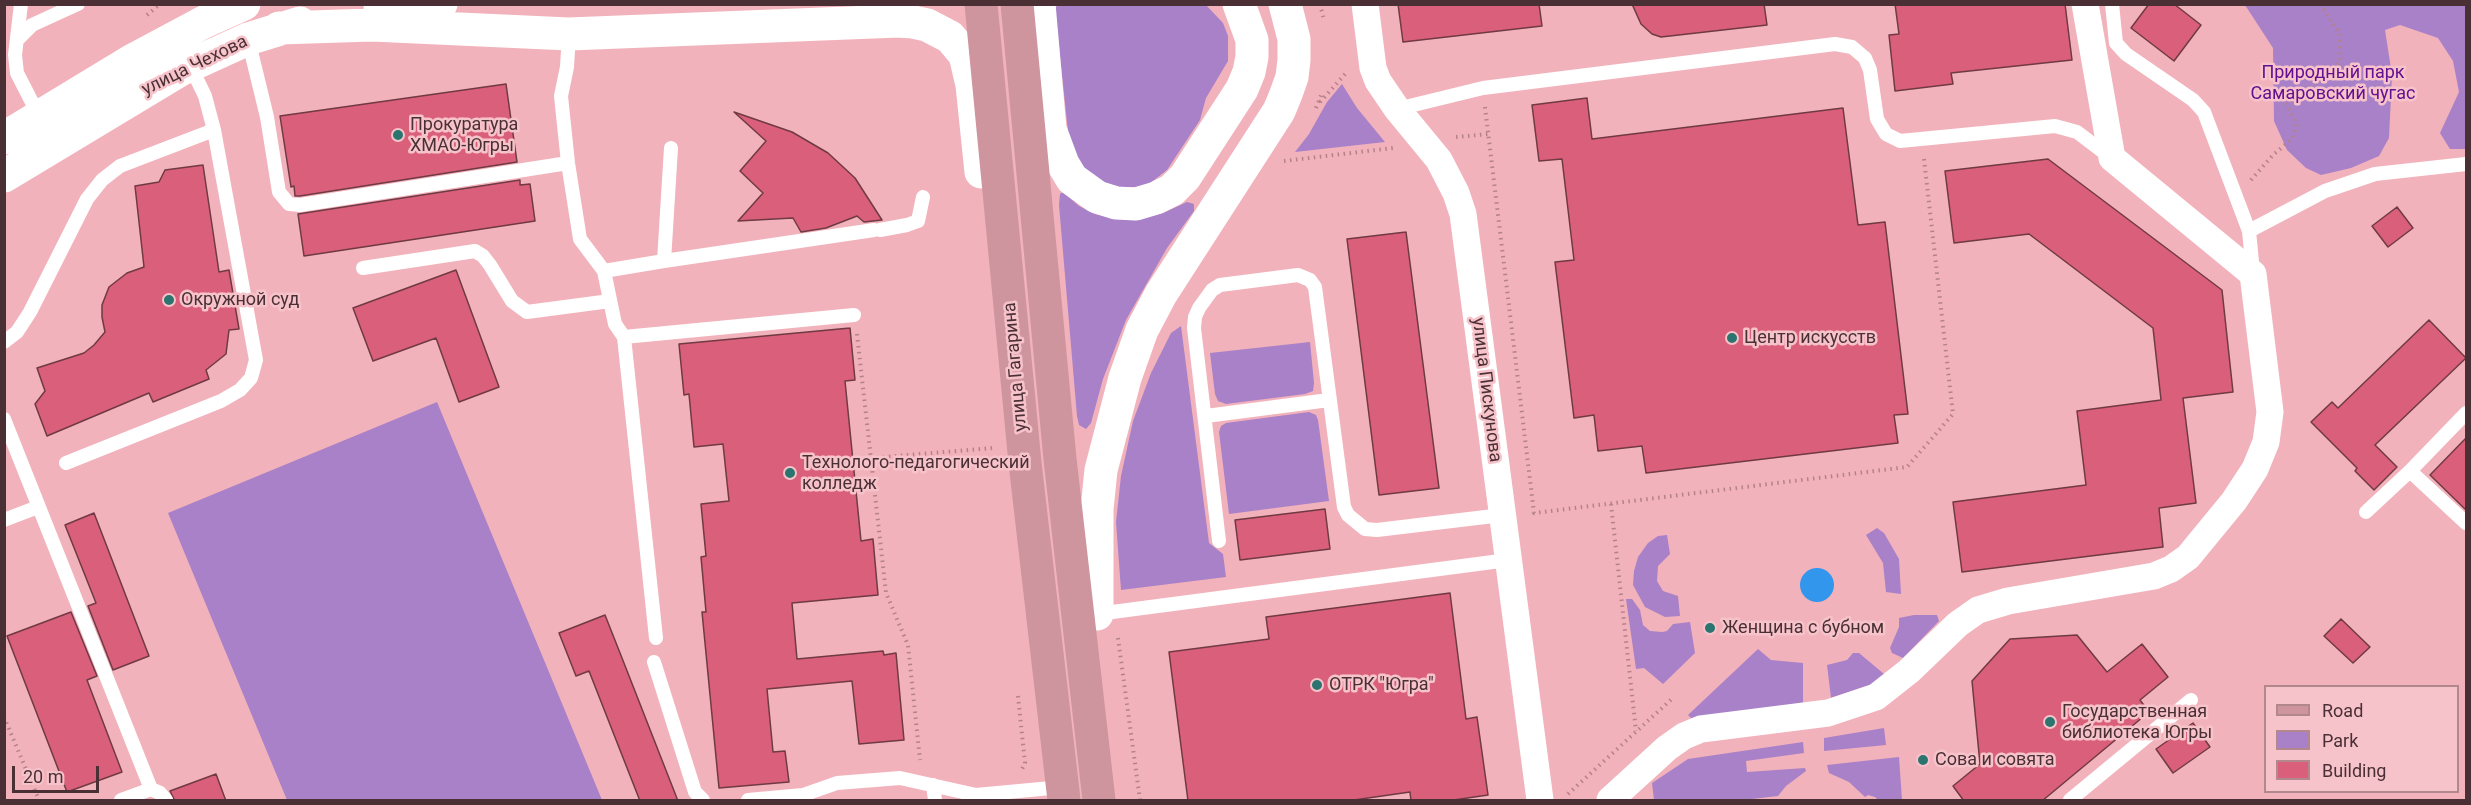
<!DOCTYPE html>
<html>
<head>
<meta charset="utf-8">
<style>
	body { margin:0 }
	#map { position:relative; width:2471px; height:805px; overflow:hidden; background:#f2b2bb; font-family:Roboto,sans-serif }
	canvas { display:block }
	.frame { position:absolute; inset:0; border:6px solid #4a3034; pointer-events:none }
	.legend { position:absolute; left:2264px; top:685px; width:195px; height:108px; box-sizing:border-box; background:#f7c3ca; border:2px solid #b2888e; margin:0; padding:8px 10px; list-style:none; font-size:18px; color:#4a3034 }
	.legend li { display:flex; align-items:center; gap:12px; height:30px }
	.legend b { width:30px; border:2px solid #b2888e }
	.scale { position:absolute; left:12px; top:766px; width:87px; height:27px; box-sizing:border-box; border:3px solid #4a3034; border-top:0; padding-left:8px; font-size:18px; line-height:21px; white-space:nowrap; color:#4a3034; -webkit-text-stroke:4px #f7c3ca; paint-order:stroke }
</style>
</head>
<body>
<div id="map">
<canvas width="2471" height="805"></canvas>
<div class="frame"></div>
<ul class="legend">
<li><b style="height:8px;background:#ce959f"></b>Road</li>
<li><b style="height:16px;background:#a881c8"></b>Park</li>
<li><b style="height:16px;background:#da5f7a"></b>Building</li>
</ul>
<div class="scale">20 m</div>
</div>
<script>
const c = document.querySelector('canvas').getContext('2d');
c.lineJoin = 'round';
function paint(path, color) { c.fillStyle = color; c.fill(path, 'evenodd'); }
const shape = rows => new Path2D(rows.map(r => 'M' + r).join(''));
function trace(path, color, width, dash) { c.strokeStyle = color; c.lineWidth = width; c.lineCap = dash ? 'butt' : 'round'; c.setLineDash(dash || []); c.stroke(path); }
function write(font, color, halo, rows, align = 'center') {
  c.font = font + ' Roboto,sans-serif'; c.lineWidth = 5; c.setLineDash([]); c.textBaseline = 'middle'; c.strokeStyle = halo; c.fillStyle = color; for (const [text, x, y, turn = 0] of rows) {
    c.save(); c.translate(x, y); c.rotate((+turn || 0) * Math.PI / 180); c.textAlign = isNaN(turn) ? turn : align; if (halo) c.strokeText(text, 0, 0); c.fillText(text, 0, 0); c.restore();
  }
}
paint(shape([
	[1058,4,1206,5,1223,23,1228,36,1228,61,1206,98,1200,120,1167,170,1149,184,1136,187,1120,187,1102,182,1085,171,1069,141,1055,9],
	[2245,5,2466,5,2466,149,2450,149,2440,133,2459,92,2453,61,2438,38,2400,25,2385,30,2392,75,2389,138,2379,156,2351,168,2321,175,2306,168,2287,150,2274,121,2273,48],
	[1342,84,1357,108,1385,142,1295,152,1309,134,1327,102],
	[1063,192,1079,206,1095,214,1116,219,1137,220,1163,213,1187,202,1194,204,1194,211,1167,248,1126,320,1103,379,1091,423,1086,429,1079,425,1077,416,1059,205,1060,194],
	[1181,326,1209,543,1223,554,1226,577,1121,590,1116,522,1121,476,1133,421,1151,373,1171,333],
	[1310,342,1314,383,1313,391,1305,394,1226,404,1218,401,1215,394,1210,353],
	[437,402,602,800,287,800,168,513],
	[1309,412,1316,415,1318,420,1329,501,1229,514,1219,432,1221,426,1226,423],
	[1877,528,1884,533,1899,559,1901,594,1886,592,1883,563,1866,535],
	[1667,535,1670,554,1658,566,1657,581,1663,591,1678,596,1680,616,1665,617,1645,607,1633,585,1634,571,1638,557,1648,543,1658,536],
	[1626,599,1632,599,1640,610,1643,625,1650,631,1662,632,1667,631,1673,624,1690,622,1695,653,1663,684,1644,668,1636,669],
	[1914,615,1937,615,1939,621,1903,658,1892,653,1890,648,1899,627,1899,618],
	[1758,649,1771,660,1803,663,1803,704,1700,717,1691,718,1688,715],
	[1853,653,1859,653,1884,674,1875,683,1831,698,1827,665,1847,660],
	[1884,728,1886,745,1824,751,1824,738],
	[1803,742,1804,753,1746,761,1747,772,1805,768,1806,771,1786,786,1778,796,1743,800,1654,800,1652,783,1688,759],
	[1899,757,1902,800,1878,800,1875,797,1868,795,1865,797,1849,782,1829,773,1827,765]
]), '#a881c8');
paint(shape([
	'1800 585a17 17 0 1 1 34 0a17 17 0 1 1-34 0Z'
]), '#3296ec');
const building = shape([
	[1398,4,1539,4,1542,26,1403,42,1398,4],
	[1632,4,1764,4,1767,25,1661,37,1652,34,1641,24,1632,4],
	[1895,4,2065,4,2072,60,1951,73,1953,84,1895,91,1889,35,1899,34,1895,4],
	[2149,4,2174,4,2201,25,2174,61,2131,28,2149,4],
	[506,84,517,162,300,196,295,196,294,186,291,187,280,116,506,84],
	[1587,98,1592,139,1843,108,1858,225,1885,222,1908,414,1894,415,1898,443,1646,473,1642,446,1598,451,1594,415,1574,418,1555,262,1574,260,1562,159,1539,161,1532,105,1587,98],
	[734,112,792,132,828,153,855,178,882,220,864,222,857,216,826,228,801,232,793,218,738,221,763,193,740,171,766,141,734,112],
	[2048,159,2222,290,2233,392,2183,398,2196,503,2159,508,2163,547,1962,572,1953,502,2086,485,2077,411,2161,400,2153,328,2029,234,1954,243,1945,171,2048,159],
	[203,165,219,272,229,270,239,329,229,330,226,354,206,370,209,379,153,402,149,393,47,436,35,404,45,391,37,368,84,353,94,345,105,332,102,317,102,305,109,287,127,273,144,267,135,186,159,182,165,170,203,165],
	[520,180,520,185,530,184,535,221,304,256,298,214,520,180],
	[2397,207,2413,228,2388,247,2372,226,2397,207],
	[1406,232,1439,488,1379,495,1347,239,1406,232],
	[456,270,499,387,459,402,436,338,373,361,353,308,456,270],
	[2429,320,2466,358,2375,445,2397,467,2374,490,2355,471,2357,468,2311,422,2332,402,2338,408,2429,320],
	[850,328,855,380,845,381,861,541,873,539,878,595,792,603,797,659,883,651,884,655,896,653,904,740,859,744,852,681,767,689,773,752,785,751,789,782,719,788,702,612,706,612,701,557,706,556,701,504,729,501,723,444,694,447,689,394,684,395,679,344,850,328],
	[2466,438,2466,510,2430,475,2466,438],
	[1325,509,1330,549,1240,560,1235,520,1325,509],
	[94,513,149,656,113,670,88,606,96,603,65,525,94,513],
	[1450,593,1466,719,1477,717,1488,795,1447,801,1411,801,1410,792,1347,801,1188,801,1169,652,1269,639,1266,617,1450,593],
	[71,612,97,676,87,680,122,772,67,792,7,636,71,612],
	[605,615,622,658,678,801,640,801,589,671,576,676,559,633,605,615],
	[2341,619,2370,647,2353,663,2324,636,2341,619],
	[2077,635,2107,672,2142,644,2168,677,2140,700,2149,712,2042,801,1964,801,1953,786,1980,764,1972,681,2010,639,2077,635],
	[2193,723,2210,747,2173,773,2156,749,2193,723],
	[216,774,226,801,175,801,170,791,216,774]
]);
paint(building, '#da5f7a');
trace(building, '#6f3a44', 1.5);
trace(shape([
	[1320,4,1324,20],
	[147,15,160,4],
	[1320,102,1347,72],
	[1485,107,1534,513,1907,467,1953,414,1924,159],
	[1316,108,1322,93],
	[1456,137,1489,134],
	[1284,161,1393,148],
	[2251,180,2273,155,2292,139,2297,124,2286,103,2324,77,2340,62,2340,34,2320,4],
	[857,334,886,593,908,645,920,760],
	[859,459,993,448],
	[1611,504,1636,731],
	[1118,638,1140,800],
	[1018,696,1025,763,1022,769],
	[4,717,39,800],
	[1568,794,1674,697]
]), '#b48289', 4, [1.5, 4.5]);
trace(shape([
	[21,4,15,55,17,73,39,116],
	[2112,4,2116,43,2126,54,2193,100,2204,112,2249,231,2253,272],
	[569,34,567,67,561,96,568,163,580,239,604,271,615,324,624,337,656,638],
	[248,39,267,117,279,192,289,204,300,205,568,163],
	[17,40,32,25,78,4],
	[1397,109,1483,88,1835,44,1852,47,1865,58,1870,70,1877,119,1886,134,1900,141,2055,126,2077,132,2110,157],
	[880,230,907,225,918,221,923,197],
	[2249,231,2325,191,2375,174,2466,164],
	[664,261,874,230],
	[363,268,475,251,483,256,490,265,512,301,527,312,610,301],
	[604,271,664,261,671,148],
	[624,337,854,315],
	[4,342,17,332,30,312,87,199,102,180,120,166,214,130],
	[2466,413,2410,471,2466,523],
	[1206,416,1329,400],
	[4,419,151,789,121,800],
	[66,463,221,401,240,390,251,378,256,360,214,130,205,96,190,65],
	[2366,512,2410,471],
	[4,520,38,507],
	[1219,541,1194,328,1195,317,1199,308,1212,290,1220,285,1298,275,1310,280,1315,287,1344,507,1348,515,1365,529,1377,530,1502,515],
	[1097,614,1508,560],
	[654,662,695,792,703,800],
	[933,785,935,800],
	[151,789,160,793,166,800],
	[748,800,803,795,837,783,900,778,976,795,1062,787],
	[2070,800,2191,700]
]), '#fff', 14);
trace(shape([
	[1365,4,1373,68,1378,81,1397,109,1439,160,1456,193,1463,214,1540,800],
	[1610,800,1667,748,1684,736,1701,729,1828,713,1876,697,1909,671,1958,624,1978,610,2008,601,2154,576,2171,569,2188,557,2234,501,2255,469,2266,442,2270,412,2253,274,2112,158,2085,4]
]), '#fff', 27);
trace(shape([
	[1039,4,1050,129,1063,164,1072,179,1097,197,1116,203,1136,204,1156,198,1172,190,1185,177,1242,89,1249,72,1252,57,1252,40,1239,4],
	[380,9,441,4],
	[279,28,372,25,569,34,898,21,913,22,927,25,950,37,965,55,972,85,981,172],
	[4,138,131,61,204,22,244,4],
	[4,176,180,70,248,39,300,23],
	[1097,614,1097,509,1101,470,1125,378,1142,330,1161,294,1279,111,1286,94,1292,77,1294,60,1294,39,1285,4]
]), '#fff', 33);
trace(shape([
	[981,4,1025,463,1064,800],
	[1017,4,1060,459,1099,800]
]), '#ce959f', 33);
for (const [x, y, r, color] of [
	[398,135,6,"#2b746f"],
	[169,300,6,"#2b746f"],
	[1732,338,6,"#2b746f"],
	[790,473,6,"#2b746f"],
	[1710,628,6,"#2b746f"],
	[1317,685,6,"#2b746f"],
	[2050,722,6,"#2b746f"],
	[1923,760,6,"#2b746f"]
]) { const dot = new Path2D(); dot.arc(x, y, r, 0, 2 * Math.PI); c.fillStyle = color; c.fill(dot); trace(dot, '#f7c3ca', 2); }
write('18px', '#4a3034', '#f7c3ca', [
	["улица Чехова",195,66,-26],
	["улица Гагарина",1016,367,-95],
	["улица Пискунова",1486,390,83]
]);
write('18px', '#631190', '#f7c3ca', [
	["Природный парк",2333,73],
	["Самаровский чугас",2333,94]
]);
write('18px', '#4a3034', '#f7c3ca', [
	["Прокуратура",410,125],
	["ХМАО-Югры",410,146],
	["Окружной суд",181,300],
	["Центр искусств",1744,338],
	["Технолого-педагогический",802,463],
	["колледж",802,484],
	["Женщина с бубном",1722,628],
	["ОТРК \"Югра\"",1329,685],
	["Государственная",2062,712],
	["библиотека Югры",2062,733],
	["Сова и совята",1935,760]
], 'left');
</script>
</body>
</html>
